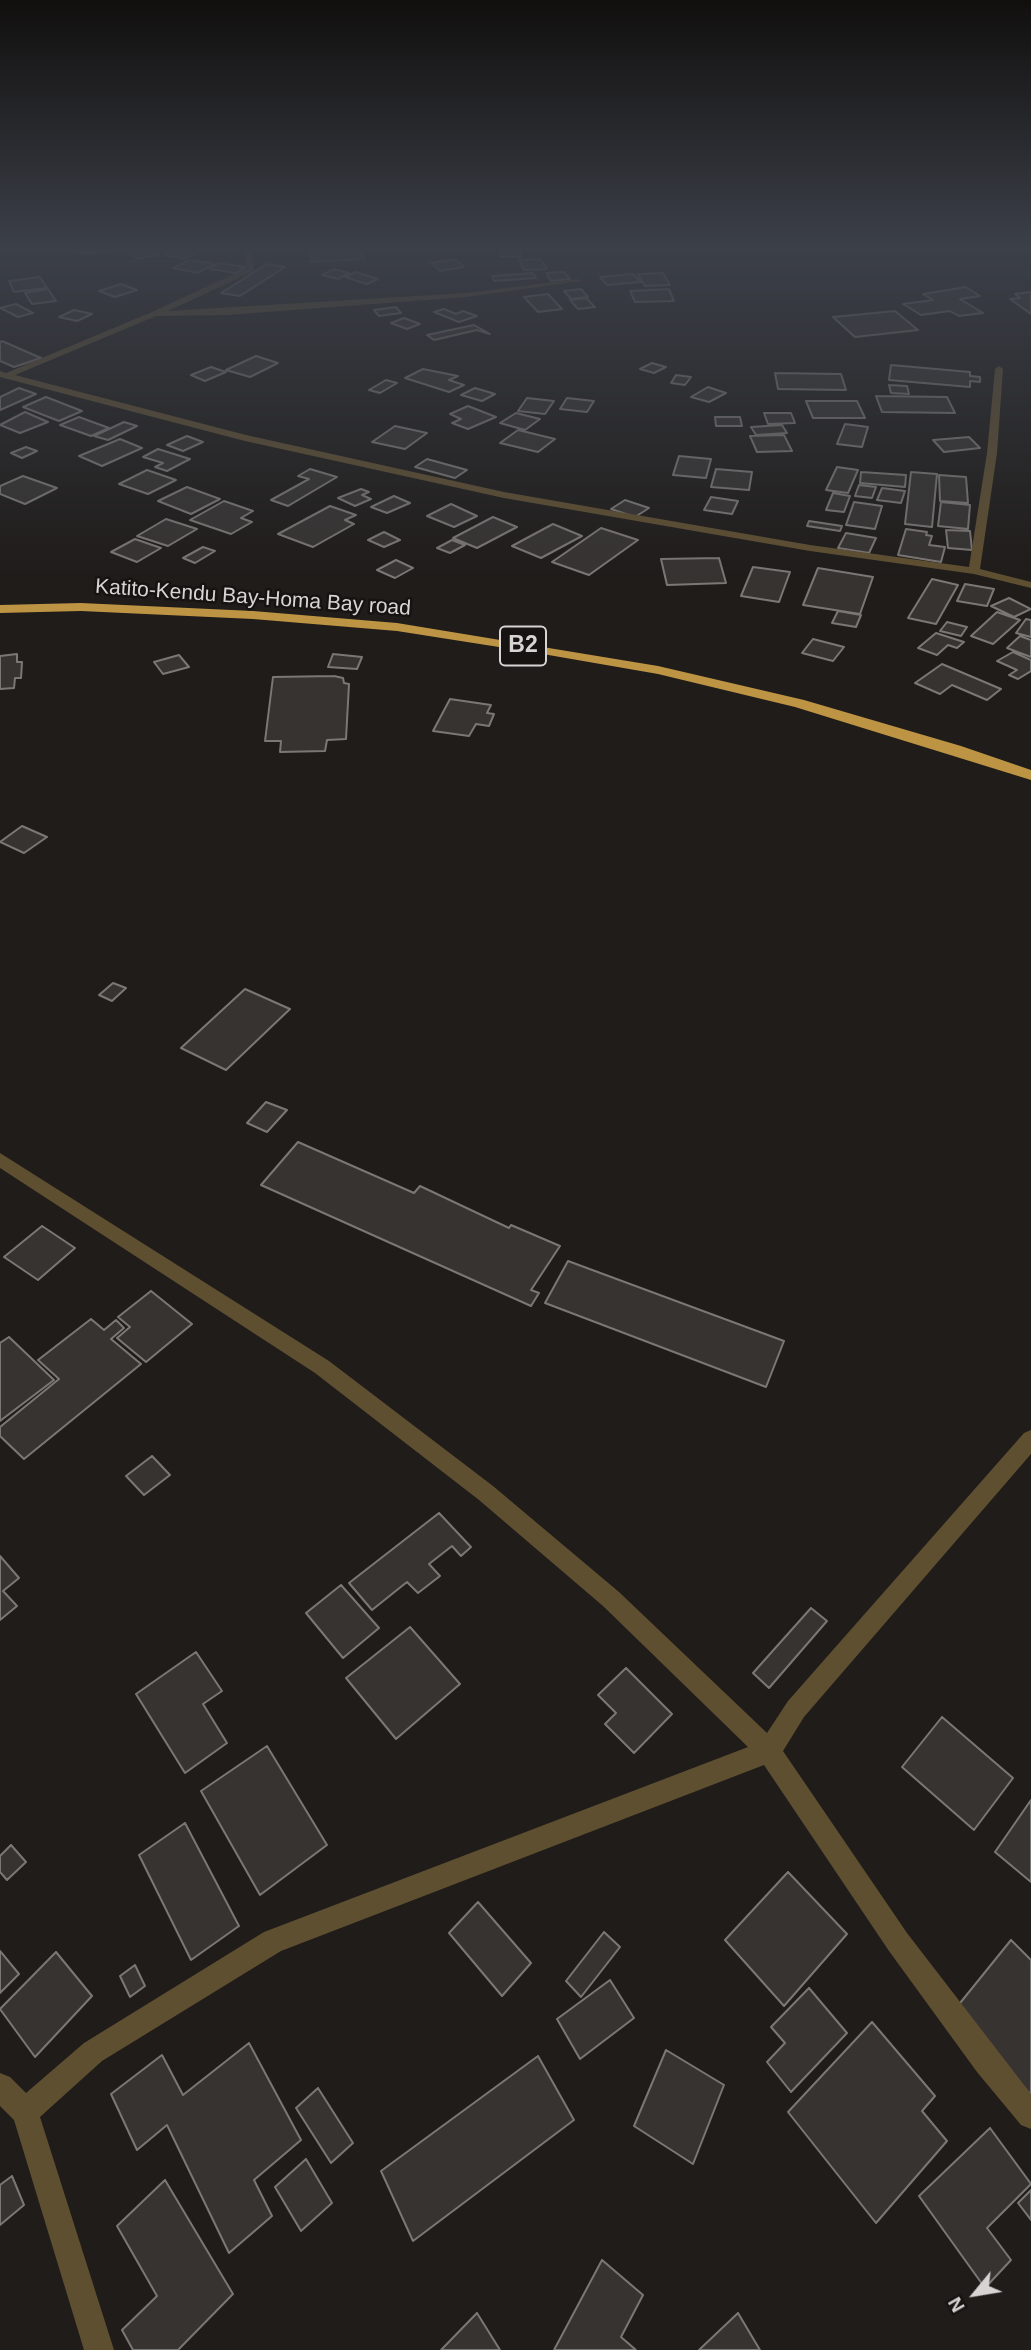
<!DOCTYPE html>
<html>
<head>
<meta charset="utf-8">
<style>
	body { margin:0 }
	#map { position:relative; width:1031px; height:2350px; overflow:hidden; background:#1f1c1a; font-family:Arial,sans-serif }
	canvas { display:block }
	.north { position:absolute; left:940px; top:2259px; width:70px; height:70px; -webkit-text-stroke:5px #161311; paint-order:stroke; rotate:240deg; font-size:19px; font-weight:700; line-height:28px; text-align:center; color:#d7d5d3 }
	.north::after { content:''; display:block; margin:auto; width:24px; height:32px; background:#d7d5d3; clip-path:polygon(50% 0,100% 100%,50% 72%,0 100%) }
</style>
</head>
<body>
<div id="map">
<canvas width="1031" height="2350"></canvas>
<div class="north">N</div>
</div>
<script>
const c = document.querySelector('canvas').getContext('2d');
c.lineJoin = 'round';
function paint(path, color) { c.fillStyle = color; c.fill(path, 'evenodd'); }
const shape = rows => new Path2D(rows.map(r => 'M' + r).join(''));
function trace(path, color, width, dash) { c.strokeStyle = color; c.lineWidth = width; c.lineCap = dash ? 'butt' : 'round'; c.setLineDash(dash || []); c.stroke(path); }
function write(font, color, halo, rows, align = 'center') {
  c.font = font + ' Arial,sans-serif'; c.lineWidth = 5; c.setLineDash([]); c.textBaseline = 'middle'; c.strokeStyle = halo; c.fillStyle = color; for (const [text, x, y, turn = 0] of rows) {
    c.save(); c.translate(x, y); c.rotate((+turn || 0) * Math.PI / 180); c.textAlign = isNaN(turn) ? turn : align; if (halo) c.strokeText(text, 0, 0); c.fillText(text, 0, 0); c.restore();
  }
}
const building = shape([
	[71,249,128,249,88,254,70,252,71,249],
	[151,249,159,255,138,259,129,252,151,249],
	[175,249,203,249,184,259,164,255,175,249],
	[361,250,364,259,311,262,308,253,361,250],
	[500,250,521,250,521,257,500,257,500,250],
	[455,259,464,267,440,271,431,263,455,259],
	[541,259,547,269,524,270,519,260,541,259],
	[189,260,214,264,198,273,173,268,189,260],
	[219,263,245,267,236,273,210,269,219,263],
	[267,264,285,267,240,296,221,293,267,264],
	[334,269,349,273,338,279,322,275,334,269],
	[356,272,378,279,367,284,345,277,356,272],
	[564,272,570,279,551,281,546,273,564,272],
	[533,273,536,278,494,281,492,276,533,273],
	[663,273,670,285,645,286,638,274,663,273],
	[633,274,641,282,607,285,600,277,633,274],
	[40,277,47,288,14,292,9,281,40,277],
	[121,284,137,290,115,297,99,291,121,284],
	[966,287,980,296,960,299,983,313,959,316,950,311,921,315,903,304,933,300,923,294,966,287],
	[48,289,56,301,32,304,25,293,48,289],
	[581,289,588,297,571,299,564,291,581,289],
	[669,289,674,301,635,302,630,291,669,289],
	[1031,292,1031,314,1010,299,1020,298,1015,294,1031,292],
	[548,294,562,309,538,312,524,297,548,294],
	[586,298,595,307,578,309,570,300,586,298],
	[16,304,33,313,18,317,0,308,16,304],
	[396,307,401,313,379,316,374,310,396,307],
	[444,309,456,314,463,311,477,316,459,322,434,312,444,309],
	[74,310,92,314,77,321,59,317,74,310],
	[895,311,918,330,855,337,833,317,895,311],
	[404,318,420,324,407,329,391,323,404,318],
	[474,325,490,334,477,330,434,340,427,335,474,325],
	[0,342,2,341,41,358,14,367,0,361,0,342],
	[256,356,278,363,250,377,226,370,256,356],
	[652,363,666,367,654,373,640,369,652,363],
	[891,365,970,372,970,376,980,377,980,382,970,381,970,387,889,380,891,365],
	[211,367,226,372,205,381,191,375,211,367],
	[423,369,458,376,449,380,464,385,449,392,405,378,423,369],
	[775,373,841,374,846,390,778,389,775,373],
	[676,375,691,377,685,385,671,383,676,375],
	[386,380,397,383,380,393,369,390,386,380],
	[889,385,907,386,909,394,891,393,889,385],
	[708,387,726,393,709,402,691,397,708,387],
	[19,388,36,394,0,410,0,397,19,388],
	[475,388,495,394,482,401,461,395,475,388],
	[876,396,947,397,955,413,882,412,876,396],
	[46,397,82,411,59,421,23,407,46,397],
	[527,398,554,401,545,414,518,411,527,398],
	[567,398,594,401,587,412,560,409,567,398],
	[806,401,857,401,865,418,813,418,806,401],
	[468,406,496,417,468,429,452,423,461,419,450,414,468,406],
	[25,412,48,422,20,433,0,425,25,412],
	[516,413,540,419,525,430,500,423,516,413],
	[764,413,791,413,795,423,768,424,764,413],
	[79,417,109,428,91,436,60,425,79,417],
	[715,417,740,417,742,426,716,426,715,417],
	[124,422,137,426,108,440,94,436,124,422],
	[845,424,868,427,862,447,837,444,845,424],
	[782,425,787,433,756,435,751,427,782,425],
	[395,426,427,433,405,449,372,442,395,426],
	[518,430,555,439,538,452,500,443,518,430],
	[784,435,792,451,757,452,750,436,784,435],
	[187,436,203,442,183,451,167,445,187,436],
	[969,437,980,448,944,452,933,440,969,437],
	[120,439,142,448,102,466,79,456,120,439],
	[26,447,37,451,22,458,11,453,26,447],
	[158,449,190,459,167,471,155,467,163,463,143,457,158,449],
	[679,456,711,459,706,478,673,475,679,456],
	[427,459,467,470,455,478,415,467,427,459],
	[837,467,858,470,848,493,826,490,837,467],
	[310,469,337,477,288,506,271,500,309,479,298,476,310,469],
	[716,469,752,472,749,490,711,487,716,469],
	[147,470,176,480,148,494,119,484,147,470],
	[861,472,906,475,905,487,860,483,861,472],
	[911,472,937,474,932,527,905,524,911,472],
	[939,475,966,477,968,503,940,501,939,475],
	[23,476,57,488,25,504,0,494,0,486,23,476],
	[859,485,876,487,872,498,855,496,859,485],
	[187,487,220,499,191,514,158,501,187,487],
	[882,488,905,491,901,503,877,500,882,488],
	[361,489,369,492,362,495,371,499,355,506,338,498,361,489],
	[833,493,850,496,844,512,826,510,833,493],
	[394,496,410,503,387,513,371,507,394,496],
	[711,497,738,501,732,514,704,510,711,497],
	[625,500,649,508,635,517,611,509,625,500],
	[224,501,253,511,241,518,252,522,231,534,190,520,224,501],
	[854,502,882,506,875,529,846,525,854,502],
	[941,502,970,505,968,529,938,526,941,502],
	[451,504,477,516,454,527,427,516,451,504],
	[330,506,356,515,345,520,354,524,313,547,278,534,330,506],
	[493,517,517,527,477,548,453,538,493,517],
	[166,519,197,529,168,546,137,536,166,519],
	[809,521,842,526,840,531,807,526,809,521],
	[553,524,582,536,541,558,512,546,553,524],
	[601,528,638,540,589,575,552,562,601,528],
	[906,529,927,532,926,535,932,536,929,545,945,547,941,562,898,555,906,529],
	[946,530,970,531,972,550,948,548,946,530],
	[384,532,400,540,384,547,368,540,384,532],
	[846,533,876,538,869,553,838,548,846,533],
	[135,539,161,548,137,562,111,552,135,539],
	[452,540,465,545,450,553,437,548,452,540],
	[203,547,215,551,195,563,183,558,203,547],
	[719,558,726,583,667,585,661,559,719,558],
	[396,560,413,568,395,578,377,570,396,560],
	[753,567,790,572,779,602,741,596,753,567],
	[818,568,873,577,860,614,803,605,818,568],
	[932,579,958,585,936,624,908,618,932,579],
	[965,584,994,589,987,606,957,601,965,584],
	[1009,598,1031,609,1014,617,991,606,1009,598],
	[838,611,861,615,856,627,832,623,838,611],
	[997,612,1020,620,993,644,971,636,997,612],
	[1026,619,1031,620,1031,637,1016,633,1026,619],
	[947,622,967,627,961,636,940,631,947,622],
	[936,633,964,642,957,648,948,645,937,655,918,648,936,633],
	[1020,636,1031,640,1031,657,1007,648,1020,636],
	[813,639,844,647,833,661,802,653,813,639],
	[1013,652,1031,660,1031,671,1018,679,1009,675,1017,670,997,661,1013,652],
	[17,654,17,662,22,662,21,678,15,678,14,688,0,689,0,656,17,654],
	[333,654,362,657,357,669,328,667,333,654],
	[179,655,189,667,163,674,154,662,179,655],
	[942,664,1001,689,987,700,952,685,940,694,915,683,942,664],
	[334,676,343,678,344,683,349,684,346,739,327,740,325,751,280,752,281,741,265,741,273,677,334,676],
	[450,699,491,705,487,713,494,714,489,726,476,724,469,736,433,731,450,699],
	[22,826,47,837,24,853,0,842,22,826],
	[113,983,126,988,112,1001,99,995,113,983],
	[245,989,290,1009,226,1070,181,1048,245,989],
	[266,1102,287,1110,267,1132,247,1123,266,1102],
	[298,1142,414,1193,420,1186,509,1228,511,1225,560,1246,531,1290,539,1293,531,1306,261,1185,298,1142],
	[42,1226,75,1248,38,1280,4,1257,42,1226],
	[568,1261,784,1341,766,1387,545,1303,568,1261],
	[151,1291,192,1324,146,1362,117,1338,130,1327,118,1317,151,1291],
	[91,1319,104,1330,116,1320,124,1328,111,1339,141,1364,24,1459,0,1436,0,1427,59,1379,38,1360,91,1319],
	[9,1337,54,1380,0,1421,0,1343,9,1337],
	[152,1456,170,1475,144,1495,126,1476,152,1456],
	[439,1513,471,1547,461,1556,452,1546,429,1564,440,1576,418,1593,407,1582,372,1610,349,1583,439,1513],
	[0,1556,19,1578,3,1591,17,1606,0,1620,0,1556],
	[341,1585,379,1628,343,1658,306,1613,341,1585],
	[811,1608,827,1621,769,1688,753,1673,811,1608],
	[410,1627,460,1684,396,1739,346,1678,410,1627],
	[196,1652,222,1691,203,1704,227,1743,185,1773,136,1694,196,1652],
	[626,1668,672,1714,634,1753,605,1724,616,1713,598,1695,626,1668],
	[942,1717,1013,1778,974,1830,902,1767,942,1717],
	[267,1746,327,1845,260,1895,201,1791,267,1746],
	[1031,1800,1031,1882,995,1852,1031,1800],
	[185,1823,239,1926,191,1960,139,1855,185,1823],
	[11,1845,26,1862,7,1880,0,1872,0,1856,11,1845],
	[788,1872,847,1934,784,2006,725,1940,788,1872],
	[478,1902,531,1963,502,1996,449,1933,478,1902],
	[604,1932,620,1947,581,1997,566,1981,604,1932],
	[1011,1940,1031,1960,1031,2095,952,2013,1011,1940],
	[0,1951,19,1974,0,1993,0,1951],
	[56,1952,92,1996,35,2057,0,2009,56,1952],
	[135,1965,145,1986,130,1997,120,1976,135,1965],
	[610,1980,634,2018,580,2059,557,2019,610,1980],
	[809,1988,847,2033,791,2092,767,2062,785,2043,771,2027,809,1988],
	[872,2022,935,2096,922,2111,947,2141,876,2223,788,2112,872,2022],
	[249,2043,301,2140,254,2180,272,2216,229,2253,167,2125,137,2150,111,2094,162,2055,183,2095,249,2043],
	[666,2050,724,2085,693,2164,634,2126,666,2050],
	[538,2056,574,2120,413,2241,381,2171,538,2056],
	[318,2088,353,2143,331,2163,296,2108,318,2088],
	[990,2128,1031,2184,987,2228,1011,2260,985,2288,919,2196,990,2128],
	[306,2159,332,2203,301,2231,275,2187,306,2159],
	[12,2176,24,2205,0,2225,0,2185,12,2176],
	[165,2180,233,2294,178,2350,133,2350,122,2330,157,2296,117,2226,165,2180],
	[1031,2190,1031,2220,1018,2203,1031,2190],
	[602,2260,643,2295,621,2337,636,2350,554,2350,602,2260],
	[477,2313,500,2350,441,2350,477,2313],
	[738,2313,760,2350,699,2350,738,2313]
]);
paint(building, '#363331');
trace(building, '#7b7775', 2);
paint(shape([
	[242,249,250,249,254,271,168,311,466,293,578,279,582,281,466,297,226,315,156,316,15,375,246,435,504,492,810,545,969,567,987,453,995,369,999,366,1003,369,997,453,980,569,1031,582,1031,588,974,574,810,551,504,498,245,441,0,377,0,371,6,373,152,312,247,268,242,249],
	[0,1153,329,1361,493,1486,619,1592,767,1733,788,1701,1024,1433,1031,1430,1031,1454,804,1717,783,1751,907,1933,1031,2094,1031,2129,1021,2125,977,2072,889,1951,764,1765,281,1951,102,2061,40,2117,114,2350,84,2350,14,2120,0,2106,0,2073,10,2077,26,2093,84,2043,264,1932,748,1747,603,1606,479,1500,315,1373,0,1168,0,1153]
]), '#5f4f31');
paint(shape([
	[81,603,253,611,397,623,658,666,804,700,961,746,1031,770,1031,780,795,707,658,674,537,653,397,631,253,619,81,611,0,613,0,605,81,603]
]), '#bd9444');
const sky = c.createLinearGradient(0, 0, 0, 578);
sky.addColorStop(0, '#110f0e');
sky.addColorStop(0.43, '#3c4049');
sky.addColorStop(1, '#3c404900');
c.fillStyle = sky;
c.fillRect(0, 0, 1031, 578);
write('21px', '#d7d5d3', '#161311', [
	["Katito-Kendu Bay-Homa Bay road",253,598,4]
]);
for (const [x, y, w] of [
	[523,646,46]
]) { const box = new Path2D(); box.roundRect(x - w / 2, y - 19.5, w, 39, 5); c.fillStyle = '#161311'; c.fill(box); trace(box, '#d7d5d3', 2); }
write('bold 23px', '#d7d5d3', null, [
	["B2",523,646]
]);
</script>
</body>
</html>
